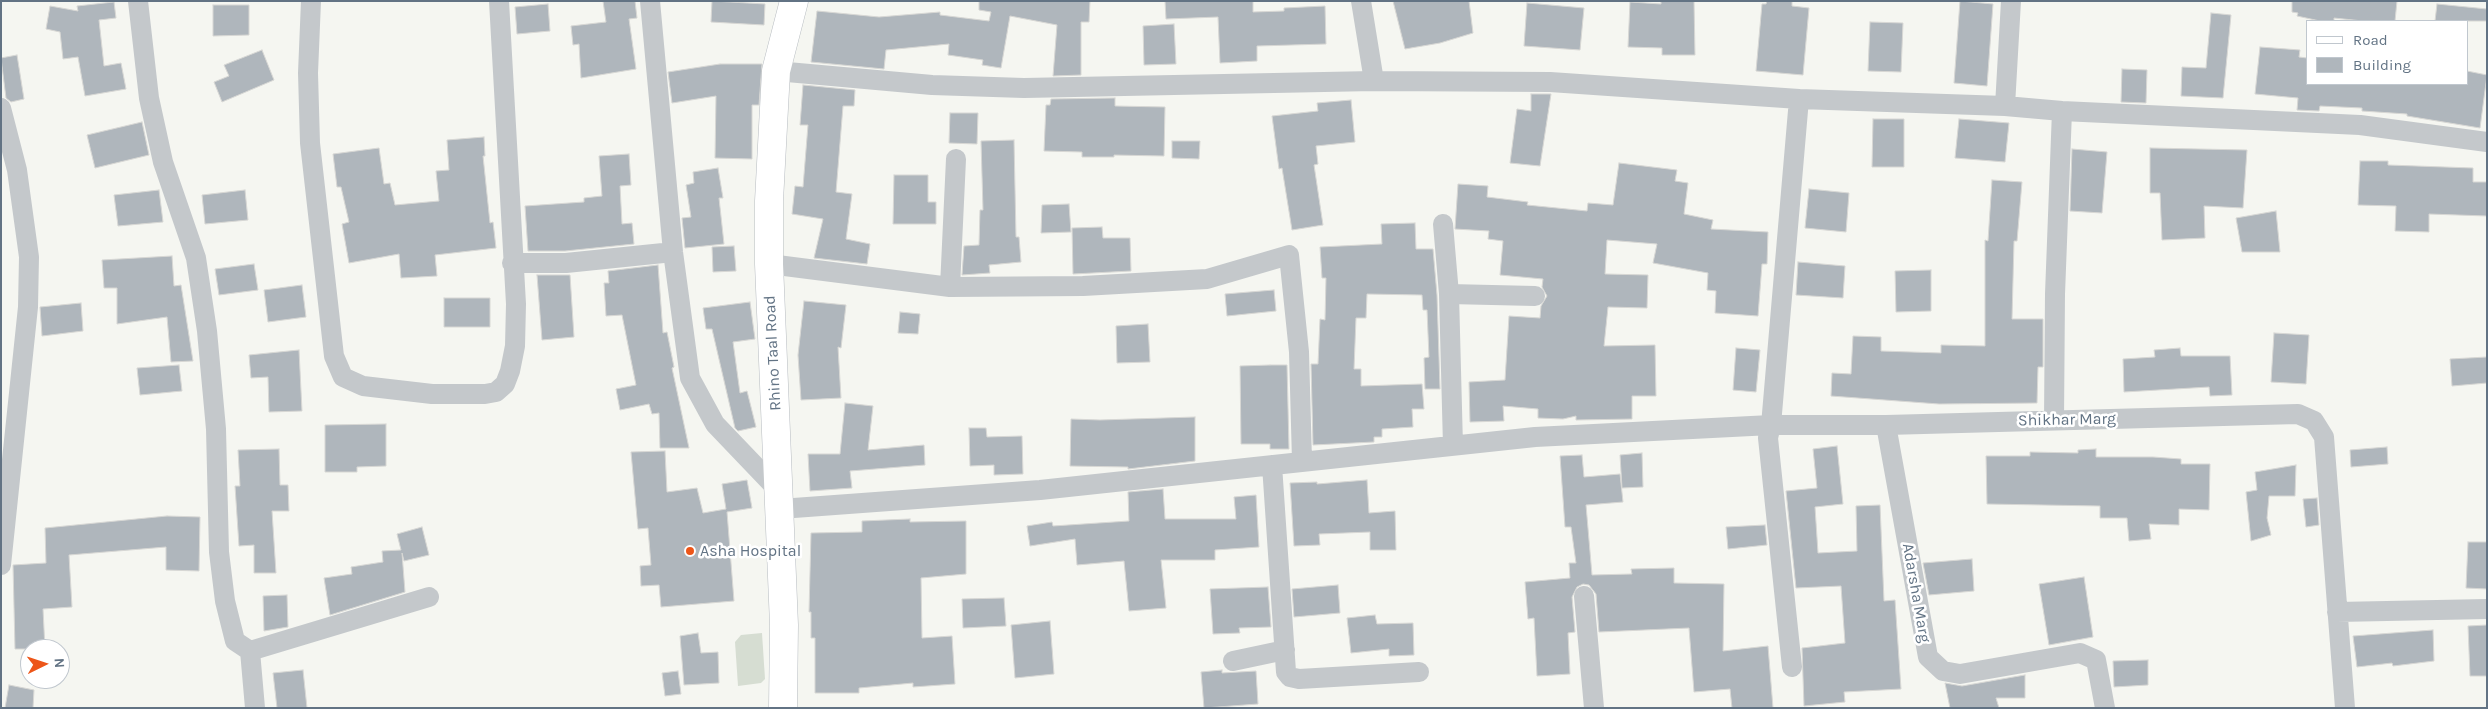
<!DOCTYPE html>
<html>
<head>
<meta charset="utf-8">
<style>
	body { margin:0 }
	#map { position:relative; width:2488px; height:709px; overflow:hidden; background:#f5f6f1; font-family:Karla,sans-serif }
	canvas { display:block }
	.frame { position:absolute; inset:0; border:2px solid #627384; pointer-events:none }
	.legend { position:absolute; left:2306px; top:20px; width:162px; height:65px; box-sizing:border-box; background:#fff; border:1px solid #c0c7ce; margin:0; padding:6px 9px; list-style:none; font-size:15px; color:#627384 }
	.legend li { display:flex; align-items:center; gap:10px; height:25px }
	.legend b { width:25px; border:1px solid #c0c7ce }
	.north { position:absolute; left:20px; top:639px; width:50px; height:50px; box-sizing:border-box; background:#fff; border:1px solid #c0c7ce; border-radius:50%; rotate:86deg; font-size:14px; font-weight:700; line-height:20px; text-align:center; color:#627384 }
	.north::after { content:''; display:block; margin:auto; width:18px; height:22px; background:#ed5619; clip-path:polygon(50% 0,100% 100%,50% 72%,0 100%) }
</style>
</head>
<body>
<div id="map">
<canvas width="2488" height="709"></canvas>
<div class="frame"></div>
<ul class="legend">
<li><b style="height:6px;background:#fff"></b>Road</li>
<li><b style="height:14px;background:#afb6bc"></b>Building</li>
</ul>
<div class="north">N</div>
</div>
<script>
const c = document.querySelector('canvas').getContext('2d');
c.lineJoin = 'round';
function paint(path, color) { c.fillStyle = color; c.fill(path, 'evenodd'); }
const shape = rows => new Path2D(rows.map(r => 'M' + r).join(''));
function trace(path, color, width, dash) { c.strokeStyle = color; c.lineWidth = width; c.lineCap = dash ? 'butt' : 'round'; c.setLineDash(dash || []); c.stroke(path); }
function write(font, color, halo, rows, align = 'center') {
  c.font = font + ' Karla,sans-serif'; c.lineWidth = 5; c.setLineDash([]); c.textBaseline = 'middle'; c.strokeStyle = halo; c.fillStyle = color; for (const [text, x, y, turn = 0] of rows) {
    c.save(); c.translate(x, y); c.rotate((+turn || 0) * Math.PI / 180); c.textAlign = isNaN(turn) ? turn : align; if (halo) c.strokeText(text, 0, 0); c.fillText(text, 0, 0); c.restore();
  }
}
paint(shape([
	[762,633,765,679,761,683,738,686,735,642,741,635]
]), '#d6ddd2');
const building = shape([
	[603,1,635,1,637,18,629,19,636,69,581,78,579,44,573,45,571,26,606,22,603,1],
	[712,1,765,4,764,25,711,22,712,1],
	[979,1,1090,1,1089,22,1081,22,1081,75,1053,76,1057,25,1010,16,1001,68,982,65,983,60,948,55,949,44,886,50,884,69,811,62,817,11,879,17,940,12,940,15,989,21,991,12,979,10,979,1],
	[1165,1,1253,1,1253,12,1284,11,1284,8,1325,6,1326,44,1257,46,1257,61,1220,63,1218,17,1166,19,1165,1],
	[1393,1,1469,1,1473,33,1440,43,1405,49,1393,1],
	[1661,1,1694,1,1695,55,1662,55,1662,48,1628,47,1630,2,1661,4,1661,1],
	[1767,1,1792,1,1792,6,1809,8,1803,75,1756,71,1762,4,1766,4,1767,1],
	[1960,1,1993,4,1987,86,1954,83,1960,1],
	[2292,1,2397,1,2395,21,2363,21,2334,18,2334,21,2320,21,2297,16,2298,13,2292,12,2292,1],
	[114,2,116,18,99,20,104,66,121,63,126,89,85,96,78,57,63,59,60,32,46,29,50,6,78,11,77,6,114,2],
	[1527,3,1584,8,1580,50,1524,46,1527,3],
	[548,4,550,31,517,34,515,7,548,4],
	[2437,4,2487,9,2487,21,2435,21,2437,4],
	[213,5,249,5,249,35,213,36,213,5],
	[2211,13,2231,15,2223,98,2181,96,2182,67,2206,68,2211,13],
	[1870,22,1903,23,1901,72,1868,71,1870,22],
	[1174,24,1176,64,1144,65,1143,26,1174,24],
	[2260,47,2300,50,2299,57,2307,58,2307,84,2467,84,2467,71,2487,75,2480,128,2407,116,2407,114,2362,111,2362,108,2320,106,2319,111,2297,110,2298,98,2255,94,2260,47],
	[262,50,274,80,222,102,214,82,229,76,224,65,262,50],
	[17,55,24,99,11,102,6,98,1,58,17,55],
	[720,64,762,64,759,105,752,105,752,159,715,158,716,96,672,103,668,72,720,64],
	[2122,69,2147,70,2146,103,2121,102,2122,69],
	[803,85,855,90,854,106,843,106,836,192,852,194,846,239,870,244,867,264,814,258,823,219,792,214,795,186,803,187,808,125,800,125,803,85],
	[1531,94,1551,94,1540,166,1510,163,1517,109,1531,111,1531,94],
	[1115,98,1115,106,1165,107,1164,156,1114,155,1114,157,1082,157,1082,152,1044,151,1046,105,1050,105,1051,99,1115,98],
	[1351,100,1355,142,1316,146,1318,164,1314,165,1323,225,1292,230,1282,168,1279,169,1272,116,1318,111,1317,103,1351,100],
	[950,113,978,113,977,144,949,143,950,113],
	[1873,119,1904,119,1904,167,1872,167,1873,119],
	[1959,119,2009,123,2005,162,1955,158,1959,119],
	[142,122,149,155,95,168,87,135,142,122],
	[484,137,485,156,483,156,490,223,493,222,496,248,435,255,437,276,401,278,399,254,349,263,342,224,349,222,341,187,337,187,333,154,379,148,384,184,390,183,395,205,439,201,436,171,449,170,447,140,484,137],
	[1014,140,1016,237,1019,237,1021,262,989,265,990,273,962,275,964,246,979,245,980,210,983,210,981,141,1014,140],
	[1172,141,1200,141,1199,159,1172,158,1172,141],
	[2150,148,2247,150,2243,208,2204,206,2205,238,2162,240,2160,193,2150,193,2150,148],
	[2072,149,2107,152,2102,213,2070,211,2072,149],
	[629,154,631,185,620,186,622,224,632,223,634,244,565,251,528,251,525,206,584,202,584,198,602,196,599,156,629,154],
	[2360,161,2388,161,2388,165,2473,168,2473,182,2487,182,2487,216,2429,214,2429,232,2395,231,2396,206,2358,205,2360,161],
	[1619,163,1677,170,1675,181,1688,183,1684,214,1713,220,1711,229,1768,232,1767,264,1762,264,1758,316,1715,313,1716,291,1707,290,1708,273,1653,263,1657,244,1607,240,1605,274,1648,275,1647,308,1608,307,1604,346,1655,345,1656,396,1632,396,1632,419,1576,420,1576,416,1563,419,1538,418,1538,409,1503,406,1504,421,1470,422,1469,382,1505,380,1509,316,1540,318,1541,306,1547,296,1542,287,1543,279,1500,275,1503,241,1488,239,1489,231,1455,229,1458,184,1488,186,1487,197,1528,202,1527,205,1587,211,1588,203,1613,205,1619,163],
	[718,168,723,198,719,198,724,244,685,248,682,218,691,217,686,185,694,183,693,172,718,168],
	[894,175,928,175,928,202,936,202,936,224,893,224,894,175],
	[1992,180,2022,182,2017,241,2014,241,2012,319,2043,319,2043,367,2038,367,2037,403,1939,404,1831,396,1832,373,1851,374,1853,336,1881,337,1881,351,1941,353,1941,345,1985,346,1985,240,1988,241,1992,180],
	[1809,189,1849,193,1846,232,1805,228,1809,189],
	[159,190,163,222,118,226,114,195,159,190],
	[245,190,248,220,205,224,202,195,245,190],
	[1069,204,1071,232,1041,233,1042,205,1069,204],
	[2276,211,2280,252,2242,252,2236,218,2276,211],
	[1415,223,1416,249,1433,249,1437,295,1440,389,1425,389,1424,358,1429,357,1427,310,1423,310,1422,295,1367,294,1366,318,1356,318,1354,369,1361,369,1361,386,1422,384,1424,409,1412,409,1413,427,1382,429,1382,437,1374,437,1374,442,1313,445,1311,364,1318,364,1320,319,1325,320,1326,278,1322,278,1320,247,1382,244,1381,224,1415,223],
	[1102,227,1103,238,1130,238,1131,271,1073,274,1072,228,1102,227],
	[734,246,736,271,713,272,712,247,734,246],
	[172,256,174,286,181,285,193,361,171,362,167,317,117,324,117,288,104,288,102,260,172,256],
	[1798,262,1845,266,1843,298,1796,295,1798,262],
	[254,264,258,290,219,295,215,269,254,264],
	[658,265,663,333,667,332,674,367,672,368,689,448,660,448,659,413,652,414,649,404,620,410,616,389,636,385,622,315,606,316,604,283,609,283,608,271,658,265],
	[1931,270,1931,311,1896,312,1895,271,1931,270],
	[537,275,570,275,574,337,542,340,537,275],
	[302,285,306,317,268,322,264,290,302,285],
	[1274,290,1276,311,1227,316,1225,294,1274,290],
	[444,298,490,298,490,327,444,327,444,298],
	[804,301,846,305,841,348,838,347,841,398,801,400,798,355,804,301],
	[750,302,755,339,733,342,740,393,747,391,756,427,738,431,735,428,712,329,706,329,703,308,750,302],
	[81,303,83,331,42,336,40,307,81,303],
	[900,312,920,314,918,334,898,333,900,312],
	[1148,324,1150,362,1117,363,1116,326,1148,324],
	[2274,333,2309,335,2306,384,2271,382,2274,333],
	[1736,348,1760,350,1756,392,1733,390,1736,348],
	[2180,348,2181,356,2230,356,2232,395,2210,396,2209,387,2124,392,2123,359,2155,357,2154,350,2180,348],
	[299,350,302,411,269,412,268,377,251,378,249,355,299,350],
	[2487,357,2487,383,2452,386,2450,359,2487,357],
	[179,365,182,391,140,395,137,368,179,365],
	[1270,365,1287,365,1289,449,1270,449,1270,444,1241,444,1240,366,1270,365],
	[845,403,873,406,868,450,924,445,925,465,850,471,852,488,810,491,808,454,840,454,845,403],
	[1195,417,1195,461,1128,469,1128,467,1070,466,1071,419,1100,420,1195,417],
	[386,424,386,466,357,467,357,472,325,472,325,425,386,424],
	[969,428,986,428,987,437,1022,436,1023,474,994,475,994,465,970,466,969,428],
	[1837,446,1843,504,1815,507,1818,553,1857,551,1856,506,1880,505,1884,601,1895,600,1901,689,1844,692,1845,702,1804,706,1802,648,1845,643,1841,586,1796,588,1786,491,1817,488,1813,449,1837,446],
	[2387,447,2388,464,2351,467,2350,450,2387,447],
	[279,449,280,485,288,485,289,511,272,511,276,573,254,573,254,545,239,546,235,486,240,486,238,450,279,449],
	[2096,449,2096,457,2153,457,2181,459,2181,464,2210,464,2209,510,2179,509,2179,525,2149,524,2151,539,2129,541,2127,518,2100,518,2100,506,1987,504,1986,456,2030,456,2030,452,2078,453,2078,450,2096,449],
	[665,451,667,492,697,488,703,513,726,509,722,484,747,480,752,508,727,512,734,601,661,607,659,585,641,586,640,566,651,565,648,528,638,529,631,452,665,451],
	[1642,453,1643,487,1622,488,1620,455,1642,453],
	[1582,455,1584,477,1620,474,1623,502,1586,505,1592,575,1632,574,1631,569,1674,568,1674,583,1724,584,1723,651,1768,646,1773,708,1732,708,1730,689,1694,692,1689,628,1599,632,1596,594,1589,585,1583,584,1577,587,1572,597,1575,632,1568,633,1570,674,1537,676,1534,618,1528,619,1525,582,1570,578,1569,563,1576,563,1571,527,1565,527,1560,456,1582,455],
	[2296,465,2295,496,2269,496,2267,518,2271,535,2251,541,2246,492,2257,490,2255,472,2296,465],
	[1367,480,1369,513,1395,511,1396,550,1370,550,1370,532,1319,534,1320,545,1294,546,1290,483,1317,482,1317,484,1367,480],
	[1163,489,1165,519,1236,519,1234,497,1256,495,1259,547,1215,550,1215,560,1161,560,1166,608,1129,611,1124,561,1077,565,1075,539,1030,546,1027,526,1052,522,1053,526,1129,521,1128,492,1163,489],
	[2317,498,2319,525,2306,527,2303,499,2317,498],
	[167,516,200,517,199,571,166,570,166,547,69,555,72,607,43,609,45,649,15,649,13,565,46,563,45,528,167,516],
	[910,519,910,522,966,521,966,574,921,578,922,638,952,636,955,684,913,687,913,683,859,688,859,693,815,693,815,638,811,638,811,612,809,612,811,533,862,532,862,521,910,519],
	[1765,525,1767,545,1728,549,1726,527,1765,525],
	[422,527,429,555,404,561,402,553,405,592,330,615,324,578,352,574,351,567,383,562,382,551,401,550,397,534,422,527],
	[2468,542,2487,542,2487,589,2466,588,2468,542],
	[1972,559,1974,591,1929,595,1923,563,1972,559],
	[2084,577,2093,637,2049,645,2039,584,2084,577],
	[1338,585,1340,613,1294,617,1292,589,1338,585],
	[1268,587,1271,627,1239,628,1240,633,1213,634,1210,589,1268,587],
	[287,595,288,627,264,631,263,596,287,595],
	[1004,598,1006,626,963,628,962,599,1004,598],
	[1375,615,1377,624,1413,623,1414,655,1389,656,1389,649,1351,653,1347,618,1375,615],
	[1050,621,1054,674,1015,678,1011,625,1050,621],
	[2487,625,2487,676,2470,676,2468,626,2487,625],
	[2433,630,2434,661,2393,666,2392,663,2357,667,2353,636,2433,630],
	[698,633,701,653,718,652,719,683,684,685,680,636,698,633],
	[2148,660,2148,685,2114,687,2113,661,2148,660],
	[303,670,307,708,277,708,273,673,303,670],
	[1222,670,1222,673,1256,671,1258,704,1204,708,1201,672,1222,670],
	[678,671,681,694,665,696,662,673,678,671],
	[2025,675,2025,698,1996,698,1999,708,1950,708,1945,683,1962,686,2025,675],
	[9,685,34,690,33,708,5,708,9,685]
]);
paint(building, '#afb6bc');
trace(building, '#d7d7d4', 1);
const secondary = shape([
	[783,708,784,625,769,264,769,201,776,71,794,1]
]);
trace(secondary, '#b6bbc0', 29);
trace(shape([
	[138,1,149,98,163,162,196,258,207,331,216,429,219,552,225,601,235,641,250,651,255,708],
	[311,1,308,73,310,143,334,356,343,377,363,386,432,394,485,394,496,392,505,384,510,371,515,346,516,304,499,1],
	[650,1,673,252,690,378,715,424,780,492],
	[1361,1,1374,81],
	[776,71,932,85,1024,88,1374,81,1550,82,1799,99,2005,106,2062,111,2360,125,2487,142],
	[2005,106,2011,1],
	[1,108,17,170,29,257,28,307,1,565],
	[1443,224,1449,294,1453,446],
	[512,263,566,263,673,252],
	[769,264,950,287,1083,286,1207,279,1289,255,1299,352,1302,461],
	[950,287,956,159],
	[1449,294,1535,296],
	[2054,420,2055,294,2062,111],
	[1886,425,1928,657,1943,671,1960,674,2080,653,2096,660,2105,708],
	[1272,465,1286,672,1290,677,1299,679,1419,672],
	[780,509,1040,490,1535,437,1771,425,1799,99],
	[1584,596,1594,708],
	[2337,612,2487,609],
	[250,651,429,597],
	[1233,661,1285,650],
	[1792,667,1768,438,1771,425,1886,425,2298,414,2314,421,2324,437,2345,708]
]), '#c4c8cb', 20);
trace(secondary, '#fff', 28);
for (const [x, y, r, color] of [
	[690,551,5,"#ed5619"]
]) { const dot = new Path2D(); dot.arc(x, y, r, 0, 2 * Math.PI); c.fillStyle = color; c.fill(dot); trace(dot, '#fff', 2); }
write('16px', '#627384', '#fff', [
	["Rhino Taal Road",773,353,-93],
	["Shikhar Marg",2067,420,-1],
	["Adarsha Marg",1916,593,80]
]);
write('16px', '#627384', '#fff', [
	["Asha Hospital",700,551]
], 'left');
</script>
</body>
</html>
